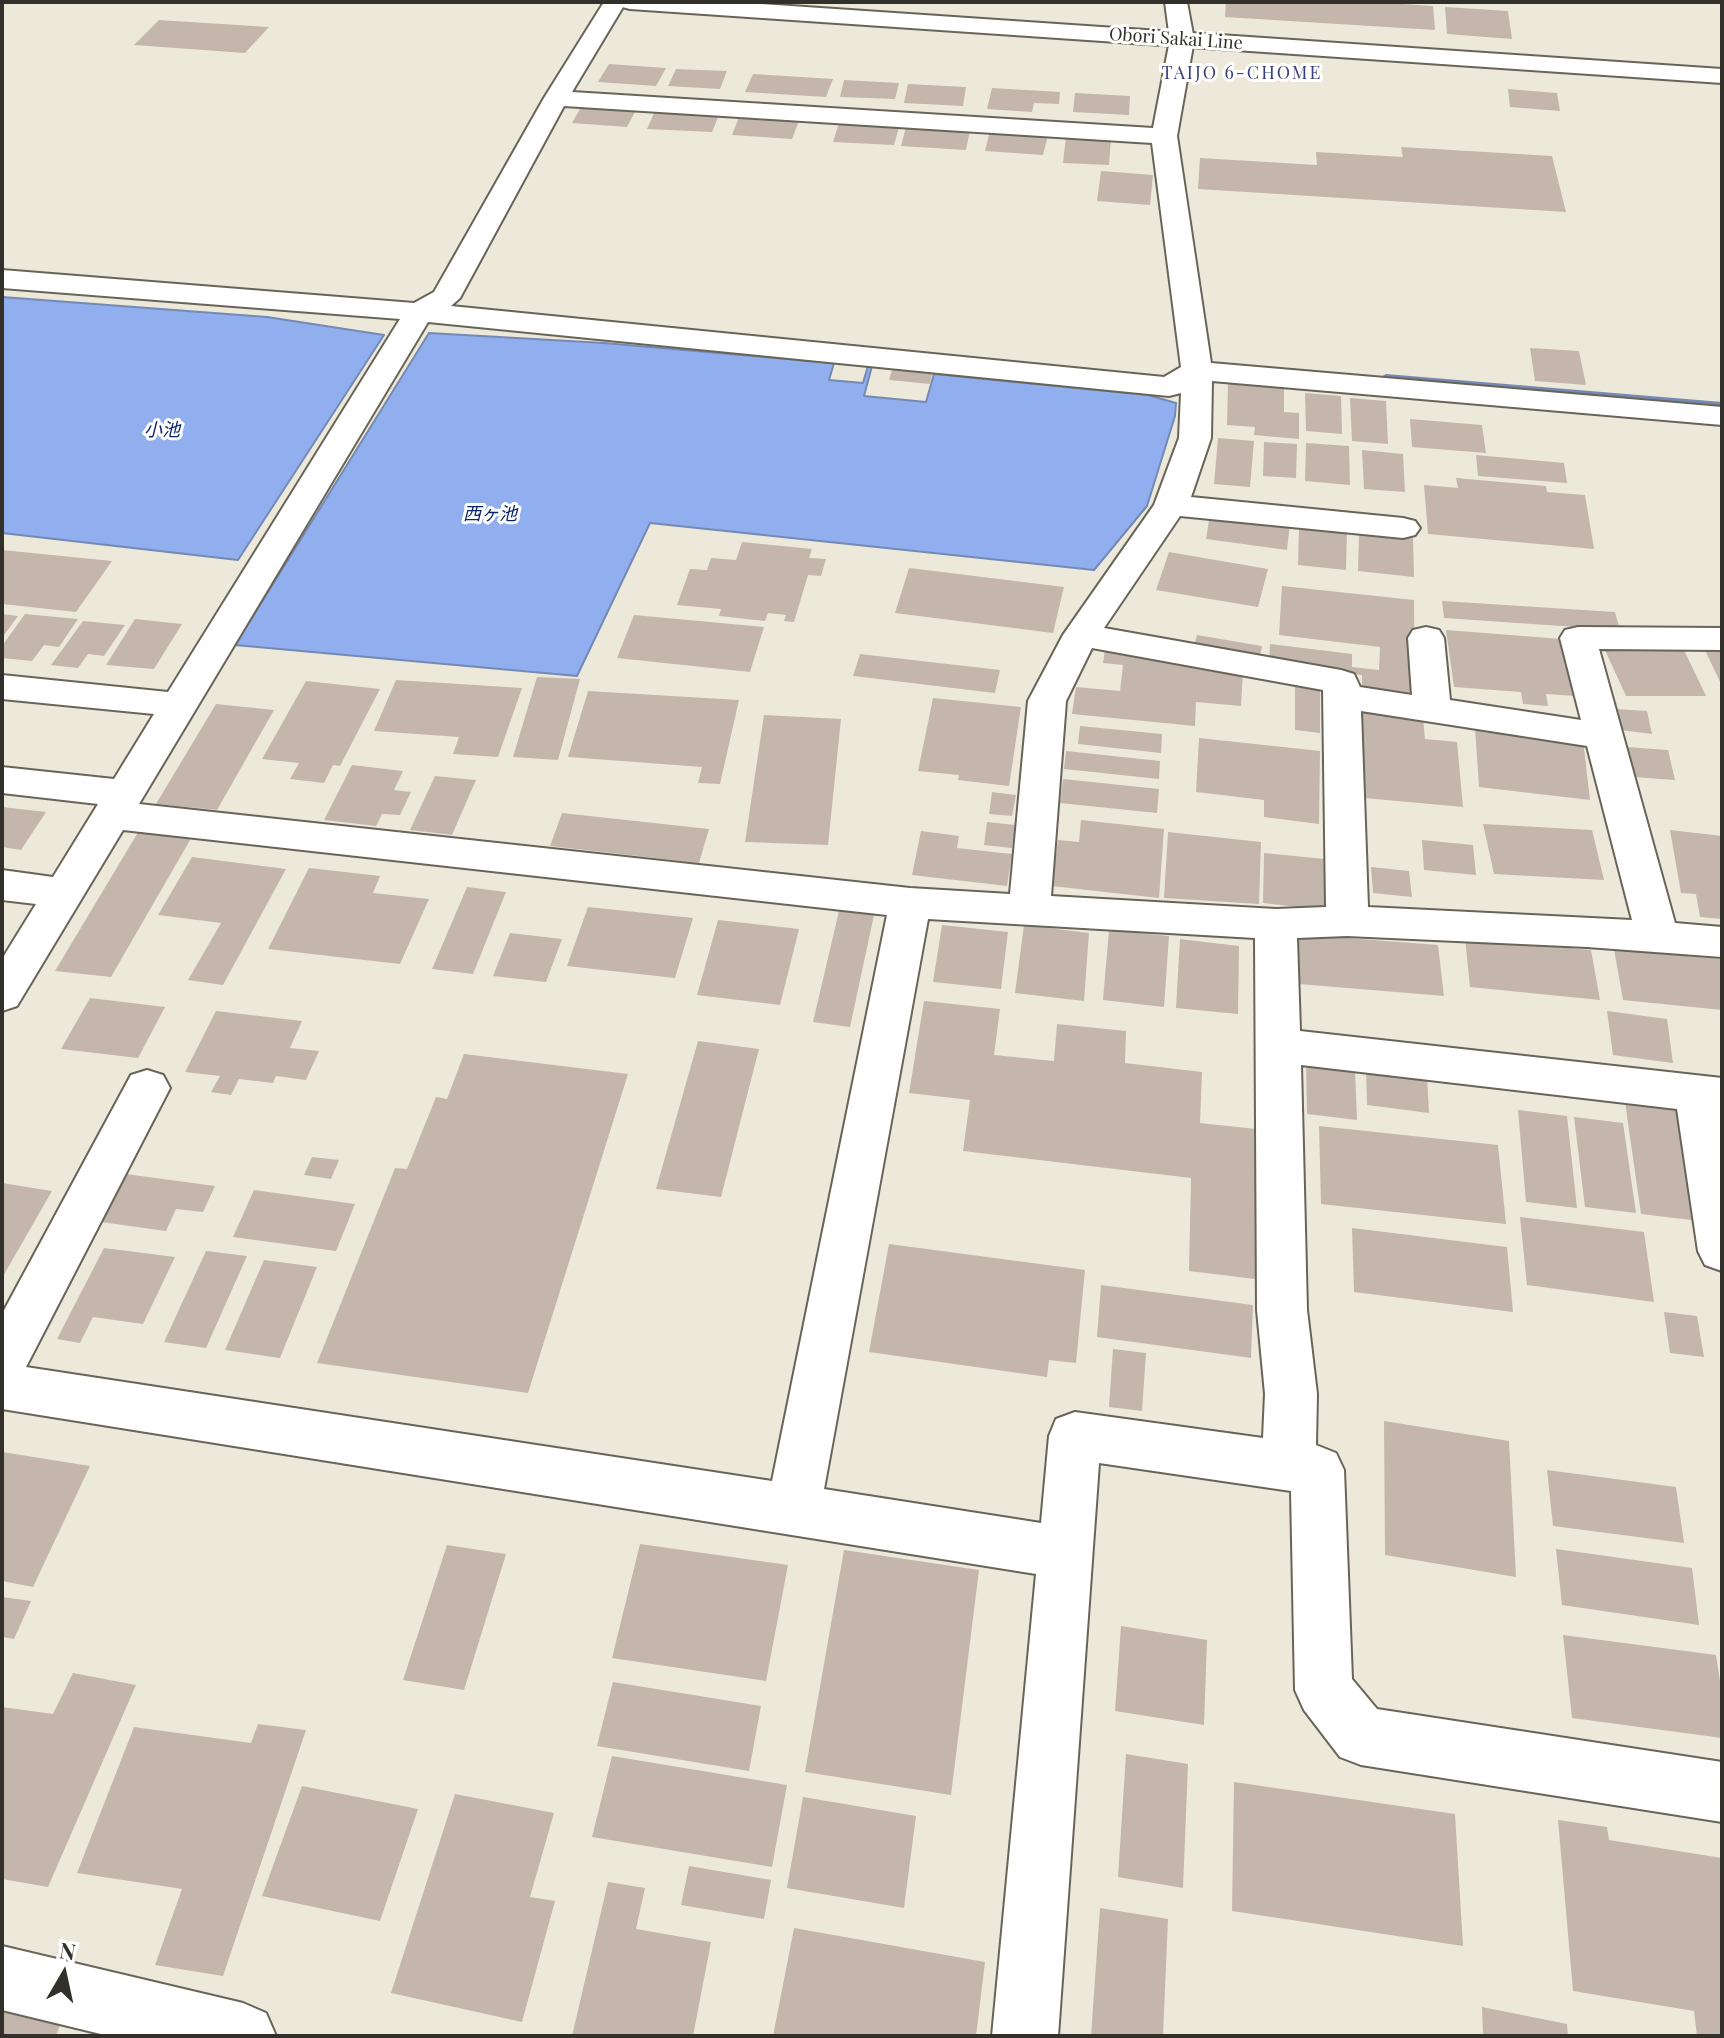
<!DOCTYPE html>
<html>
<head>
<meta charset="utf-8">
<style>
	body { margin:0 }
	#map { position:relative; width:1724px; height:2038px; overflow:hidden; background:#ede9da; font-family:"Playfair Display",serif }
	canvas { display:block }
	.frame { position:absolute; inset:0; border:4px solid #32302a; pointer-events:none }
	.north { position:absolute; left:24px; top:1934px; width:80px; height:80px; -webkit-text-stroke:6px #fff; paint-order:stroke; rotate:9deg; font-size:22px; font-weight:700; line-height:32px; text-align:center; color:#32302a }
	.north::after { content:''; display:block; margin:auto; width:28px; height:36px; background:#32302a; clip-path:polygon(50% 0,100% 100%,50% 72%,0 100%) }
</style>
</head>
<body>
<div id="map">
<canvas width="1724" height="2038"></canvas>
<div class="frame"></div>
<div class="north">N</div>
</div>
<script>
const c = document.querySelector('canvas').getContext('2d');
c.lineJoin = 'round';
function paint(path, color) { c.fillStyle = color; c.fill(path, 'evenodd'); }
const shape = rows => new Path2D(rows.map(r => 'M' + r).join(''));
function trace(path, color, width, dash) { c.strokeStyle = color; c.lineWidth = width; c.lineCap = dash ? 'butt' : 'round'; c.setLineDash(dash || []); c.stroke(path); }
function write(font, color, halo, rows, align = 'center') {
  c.font = font + ' "Playfair Display","Noto Sans JP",serif'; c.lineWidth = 6; c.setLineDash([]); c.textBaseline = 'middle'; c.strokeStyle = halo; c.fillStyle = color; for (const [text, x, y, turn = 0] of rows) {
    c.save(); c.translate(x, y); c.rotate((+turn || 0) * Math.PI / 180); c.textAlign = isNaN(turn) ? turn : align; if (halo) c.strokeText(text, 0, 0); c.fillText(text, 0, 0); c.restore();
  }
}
const water = shape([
	[2,297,267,317,384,335,238,560,2,533,2,297],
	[429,333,604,343,834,363,829,380,863,383,868,366,872,366,864,396,926,402,934,374,1148,395,1176,403,1175,416,1147,506,1094,570,650,523,577,676,235,645,429,333]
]);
paint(water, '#91afee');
trace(water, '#7489b3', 2);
paint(shape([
	[1386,374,1722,402,1722,410,1381,381,1379,378,1386,374]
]), '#7489b3');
paint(shape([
	[1226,2,1372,2,1433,6,1435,30,1225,17],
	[1445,7,1508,11,1512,39,1447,34],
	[159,20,269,27,245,53,134,45],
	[609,64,666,68,656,86,598,82],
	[676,69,727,71,720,89,668,86],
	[753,74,833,79,826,97,745,92],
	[844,80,899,83,895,99,840,97],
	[908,84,966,87,963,106,904,103],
	[992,88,1060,92,1059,104,1034,103,1032,112,987,109],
	[1508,89,1557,93,1560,111,1510,107],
	[1075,93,1130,96,1129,115,1073,112],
	[581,107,636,110,627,127,572,123],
	[655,111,719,115,712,132,647,129],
	[739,117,799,121,792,139,732,135],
	[839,123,899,127,894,145,833,142],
	[906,127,970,130,966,150,901,146],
	[990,131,1048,135,1043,155,985,151],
	[1066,136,1111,138,1109,165,1063,163],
	[1401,147,1552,156,1566,212,1198,189,1200,158,1317,165,1316,152,1403,157],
	[1101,171,1153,175,1150,205,1097,201],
	[1530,348,1579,351,1586,385,1535,381],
	[892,370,932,374,930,384,889,380],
	[1228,383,1284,387,1284,412,1299,413,1299,439,1254,435,1255,427,1227,425],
	[1305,393,1341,396,1342,434,1306,431],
	[1350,398,1386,401,1388,444,1352,441],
	[1410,419,1482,425,1486,453,1412,447],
	[1218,438,1254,441,1250,487,1214,484],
	[1264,442,1297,444,1296,478,1263,476],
	[1306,443,1349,446,1350,485,1305,481],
	[1362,450,1403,454,1405,492,1364,489],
	[1476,455,1564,463,1567,483,1478,476],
	[1456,478,1546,486,1547,492,1585,495,1594,549,1428,534,1424,485,1458,488],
	[1210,514,1290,524,1287,550,1206,539],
	[1299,527,1347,532,1346,570,1298,565],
	[1359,532,1413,538,1414,577,1358,571],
	[742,542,812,549,809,558,826,559,821,576,808,575,794,622,784,621,786,615,768,613,765,621,719,616,721,609,677,605,690,569,707,570,711,558,736,560],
	[2,550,112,561,76,612,2,604],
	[1169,552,1268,569,1258,607,1156,590],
	[909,568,1064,587,1053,633,895,613],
	[1282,586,1414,600,1415,693,1362,687,1362,675,1269,664,1270,644,1352,654,1352,667,1379,670,1380,647,1279,635],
	[1442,601,1615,612,1620,630,1444,618],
	[2,614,18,616,2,638],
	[25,614,78,619,59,647,44,645,32,661,2,658,2,646],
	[634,615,764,627,750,672,617,658],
	[135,619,182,624,154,669,106,665],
	[83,621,125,625,104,656,88,654,78,668,51,665],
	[1446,630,1562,639,1575,696,1546,694,1548,706,1523,704,1521,692,1454,687],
	[1197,635,1262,646,1259,661,1193,650],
	[1722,645,1722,686,1703,646],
	[1604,648,1683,648,1706,696,1626,696],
	[1105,649,1243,671,1241,706,1196,702,1195,726,1072,714,1076,687,1120,691,1123,665,1103,663],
	[860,654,1000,670,995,693,853,676],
	[537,677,580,679,558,760,513,757],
	[396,680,522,688,498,757,453,754,459,737,374,731],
	[306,681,380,689,340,766,333,765,324,783,290,779,299,763,262,759],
	[1295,684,1320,686,1320,733,1295,730],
	[588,691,739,700,720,784,698,783,702,767,568,757],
	[933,698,1021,707,1009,786,958,780,959,775,918,771],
	[216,704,274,710,217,810,156,804],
	[1616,709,1647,711,1652,734,1620,730],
	[1359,712,1423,718,1425,739,1457,742,1463,807,1364,798],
	[764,715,841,719,828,845,745,842],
	[1080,726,1162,734,1161,753,1078,744],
	[1475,728,1583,740,1590,800,1479,787],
	[1199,738,1320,751,1319,824,1264,817,1264,800,1196,792],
	[1627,747,1668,750,1675,780,1634,777],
	[1066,751,1160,761,1159,779,1064,769],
	[352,765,403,771,394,790,411,792,400,815,382,814,376,826,324,820],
	[435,776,476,780,452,835,410,830],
	[1063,779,1159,789,1157,813,1060,803],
	[992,792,1016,795,1012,816,989,814],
	[2,807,46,812,21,850,2,847],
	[562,813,709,829,699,863,550,846],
	[1081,820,1164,829,1159,898,1052,886,1058,840,1079,842],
	[987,822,1015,825,1012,848,984,845],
	[1483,824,1592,830,1604,880,1494,874],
	[140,829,193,835,111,977,55,971],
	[1670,830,1722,836,1722,919,1700,917,1696,894,1681,893],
	[921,831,959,836,957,848,1012,854,1007,886,912,875],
	[1168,832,1261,842,1259,904,1164,898],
	[1422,840,1473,845,1476,875,1424,870],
	[1264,853,1325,859,1325,910,1263,903],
	[192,857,286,869,223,985,188,980,221,923,158,915],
	[1371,867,1409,871,1412,897,1373,893],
	[309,868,380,876,373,893,429,899,400,964,268,949],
	[467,887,506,892,473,974,432,969],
	[588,907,693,918,675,978,567,966],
	[839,911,874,915,850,1027,813,1022],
	[718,920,799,929,780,1005,697,995],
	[942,925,1008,932,1001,989,933,982],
	[1024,925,1089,933,1084,1001,1015,993],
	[1109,930,1169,936,1164,1007,1103,1000],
	[510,933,562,939,546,982,493,976],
	[1296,934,1438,945,1444,996,1299,984],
	[1465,938,1591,950,1600,1000,1470,987],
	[1180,939,1239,946,1238,1014,1176,1008],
	[1614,949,1722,959,1722,1010,1623,1000],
	[90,998,165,1007,138,1058,61,1049],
	[924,1001,1000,1009,994,1055,1054,1061,1057,1024,1126,1031,1125,1063,1202,1072,1200,1123,1256,1129,1255,1279,1189,1271,1191,1178,963,1151,970,1100,909,1093],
	[216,1011,302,1021,290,1048,319,1051,306,1080,276,1076,273,1083,239,1079,231,1095,211,1092,220,1076,185,1072],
	[1607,1011,1667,1019,1673,1063,1613,1055],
	[698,1041,759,1049,721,1197,656,1189],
	[464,1054,628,1074,528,1393,317,1363,395,1168,407,1169,436,1097,447,1099],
	[1306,1063,1355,1069,1357,1120,1307,1114],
	[1366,1069,1427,1076,1429,1113,1367,1105],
	[1625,1102,1681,1109,1700,1221,1641,1214],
	[1518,1110,1567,1116,1577,1208,1526,1202],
	[1574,1117,1623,1123,1636,1213,1585,1207],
	[1319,1126,1498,1145,1506,1224,1321,1204],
	[312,1157,339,1160,331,1179,304,1175],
	[126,1174,215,1186,203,1212,176,1209,166,1231,101,1222],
	[2,1183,52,1191,2,1278],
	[254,1190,355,1204,336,1251,233,1237],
	[1520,1217,1644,1232,1654,1302,1527,1285],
	[1352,1228,1507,1247,1513,1312,1354,1292],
	[889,1244,1085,1270,1076,1363,1049,1360,1047,1377,869,1352],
	[104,1248,175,1257,143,1324,93,1317,80,1343,57,1339],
	[206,1251,247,1256,206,1348,164,1342],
	[264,1260,317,1267,280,1358,225,1350],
	[1101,1285,1253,1305,1251,1358,1097,1337],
	[1664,1312,1697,1316,1704,1357,1670,1353],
	[1113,1349,1146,1353,1142,1411,1109,1407],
	[1384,1421,1509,1441,1516,1577,1385,1555],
	[2,1452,90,1466,33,1587,2,1581],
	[1547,1470,1676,1487,1684,1543,1553,1526],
	[640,1544,788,1565,766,1681,612,1658],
	[447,1545,506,1554,464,1690,403,1680],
	[1556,1549,1692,1568,1699,1625,1562,1605],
	[844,1550,979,1570,951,1795,805,1772],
	[2,1597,31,1601,14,1639,2,1637],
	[1121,1626,1207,1640,1204,1725,1115,1711],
	[1563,1635,1716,1655,1722,1695,1722,1738,1572,1718],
	[73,1673,136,1685,48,1887,2,1879,2,1707,53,1714],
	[613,1682,761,1706,749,1771,597,1746],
	[258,1724,306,1730,223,1976,155,1965,182,1889,77,1873,134,1727,251,1743],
	[1126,1754,1188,1764,1183,1888,1118,1877],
	[612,1756,787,1785,772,1867,592,1837],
	[1234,1782,1455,1814,1463,1946,1232,1911],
	[302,1786,418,1809,380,1921,262,1896],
	[455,1794,554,1813,530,1897,555,1901,522,2022,391,1993],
	[803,1797,916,1816,904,1908,787,1888],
	[1558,1820,1607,1827,1609,1840,1722,1858,1722,2036,1697,2036,1694,2011,1573,1991],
	[689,1866,771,1880,764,1919,681,1905],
	[608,1882,645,1888,636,1929,711,1942,693,2036,572,2036],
	[1100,1908,1168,1919,1163,2036,1091,2036],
	[794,1928,985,1962,976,2036,773,2036],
	[1482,2007,1567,2024,1568,2036,1483,2036],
	[2,2008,62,2020,56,2036,2,2036]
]), '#c4b6ad');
const minor = shape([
	[604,2,626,2,572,92,1153,128,1170,40,1165,2,1187,2,1194,40,1177,136,1211,363,1722,407,1722,425,1212,381,1211,438,1191,497,1403,518,1415,521,1420,528,1415,535,1403,538,1180,516,1104,628,1341,670,1354,674,1360,687,1412,695,1408,638,1413,630,1426,627,1439,630,1444,638,1450,700,1581,720,1560,638,1565,630,1578,627,1722,628,1722,650,1599,649,1675,923,1722,927,1722,957,1587,947,1347,936,1297,938,1300,1031,1722,1078,1722,1271,1705,1265,1698,1251,1677,1109,1301,1065,1307,1310,1317,1394,1316,1445,1336,1453,1344,1470,1352,1679,1377,1709,1722,1762,1722,1822,1361,1765,1340,1757,1304,1710,1295,1690,1291,1491,1099,1463,1058,2036,992,2036,1036,1574,2,1409,2,1314,131,1075,147,1070,163,1075,170,1088,26,1367,772,1481,887,915,123,830,17,1006,2,1011,2,959,36,904,2,900,2,870,53,877,98,804,2,793,2,767,114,779,154,714,2,699,2,675,168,692,400,319,2,288,2,270,414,303,434,292,544,98,604,2],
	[564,106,1152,143,1181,367,1164,377,451,306,460,298,564,106],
	[428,322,1169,396,1181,393,1179,438,1154,505,1063,635,1028,701,1010,894,910,888,139,804,428,322],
	[1092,648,1323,690,1326,907,1276,909,1051,896,1066,701,1092,648],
	[1361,711,1587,746,1632,920,1368,907,1361,711],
	[928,919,1255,938,1257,1310,1265,1394,1263,1438,1075,1412,1056,1419,1049,1436,1041,1523,824,1489,928,919],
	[2,1946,243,2003,266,2013,276,2036,109,2036,2,2010,2,1946]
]);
const major = shape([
	[619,2,732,2,1722,69,1722,83,630,9,622,7,619,2]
]);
trace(minor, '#686558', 4);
trace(major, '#686558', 4);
paint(minor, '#fff');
paint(major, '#fff');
write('18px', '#32302a', '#fff', [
	["Obori Sakai Line",1176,39,4]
]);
c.letterSpacing = '2px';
write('18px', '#39417c', '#fff', [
	["TAIJO 6-CHOME",1242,73]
]);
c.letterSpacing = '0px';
write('italic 18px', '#0a236a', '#fff', [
	["小池",162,430],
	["西ヶ池",490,514]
]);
</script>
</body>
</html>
